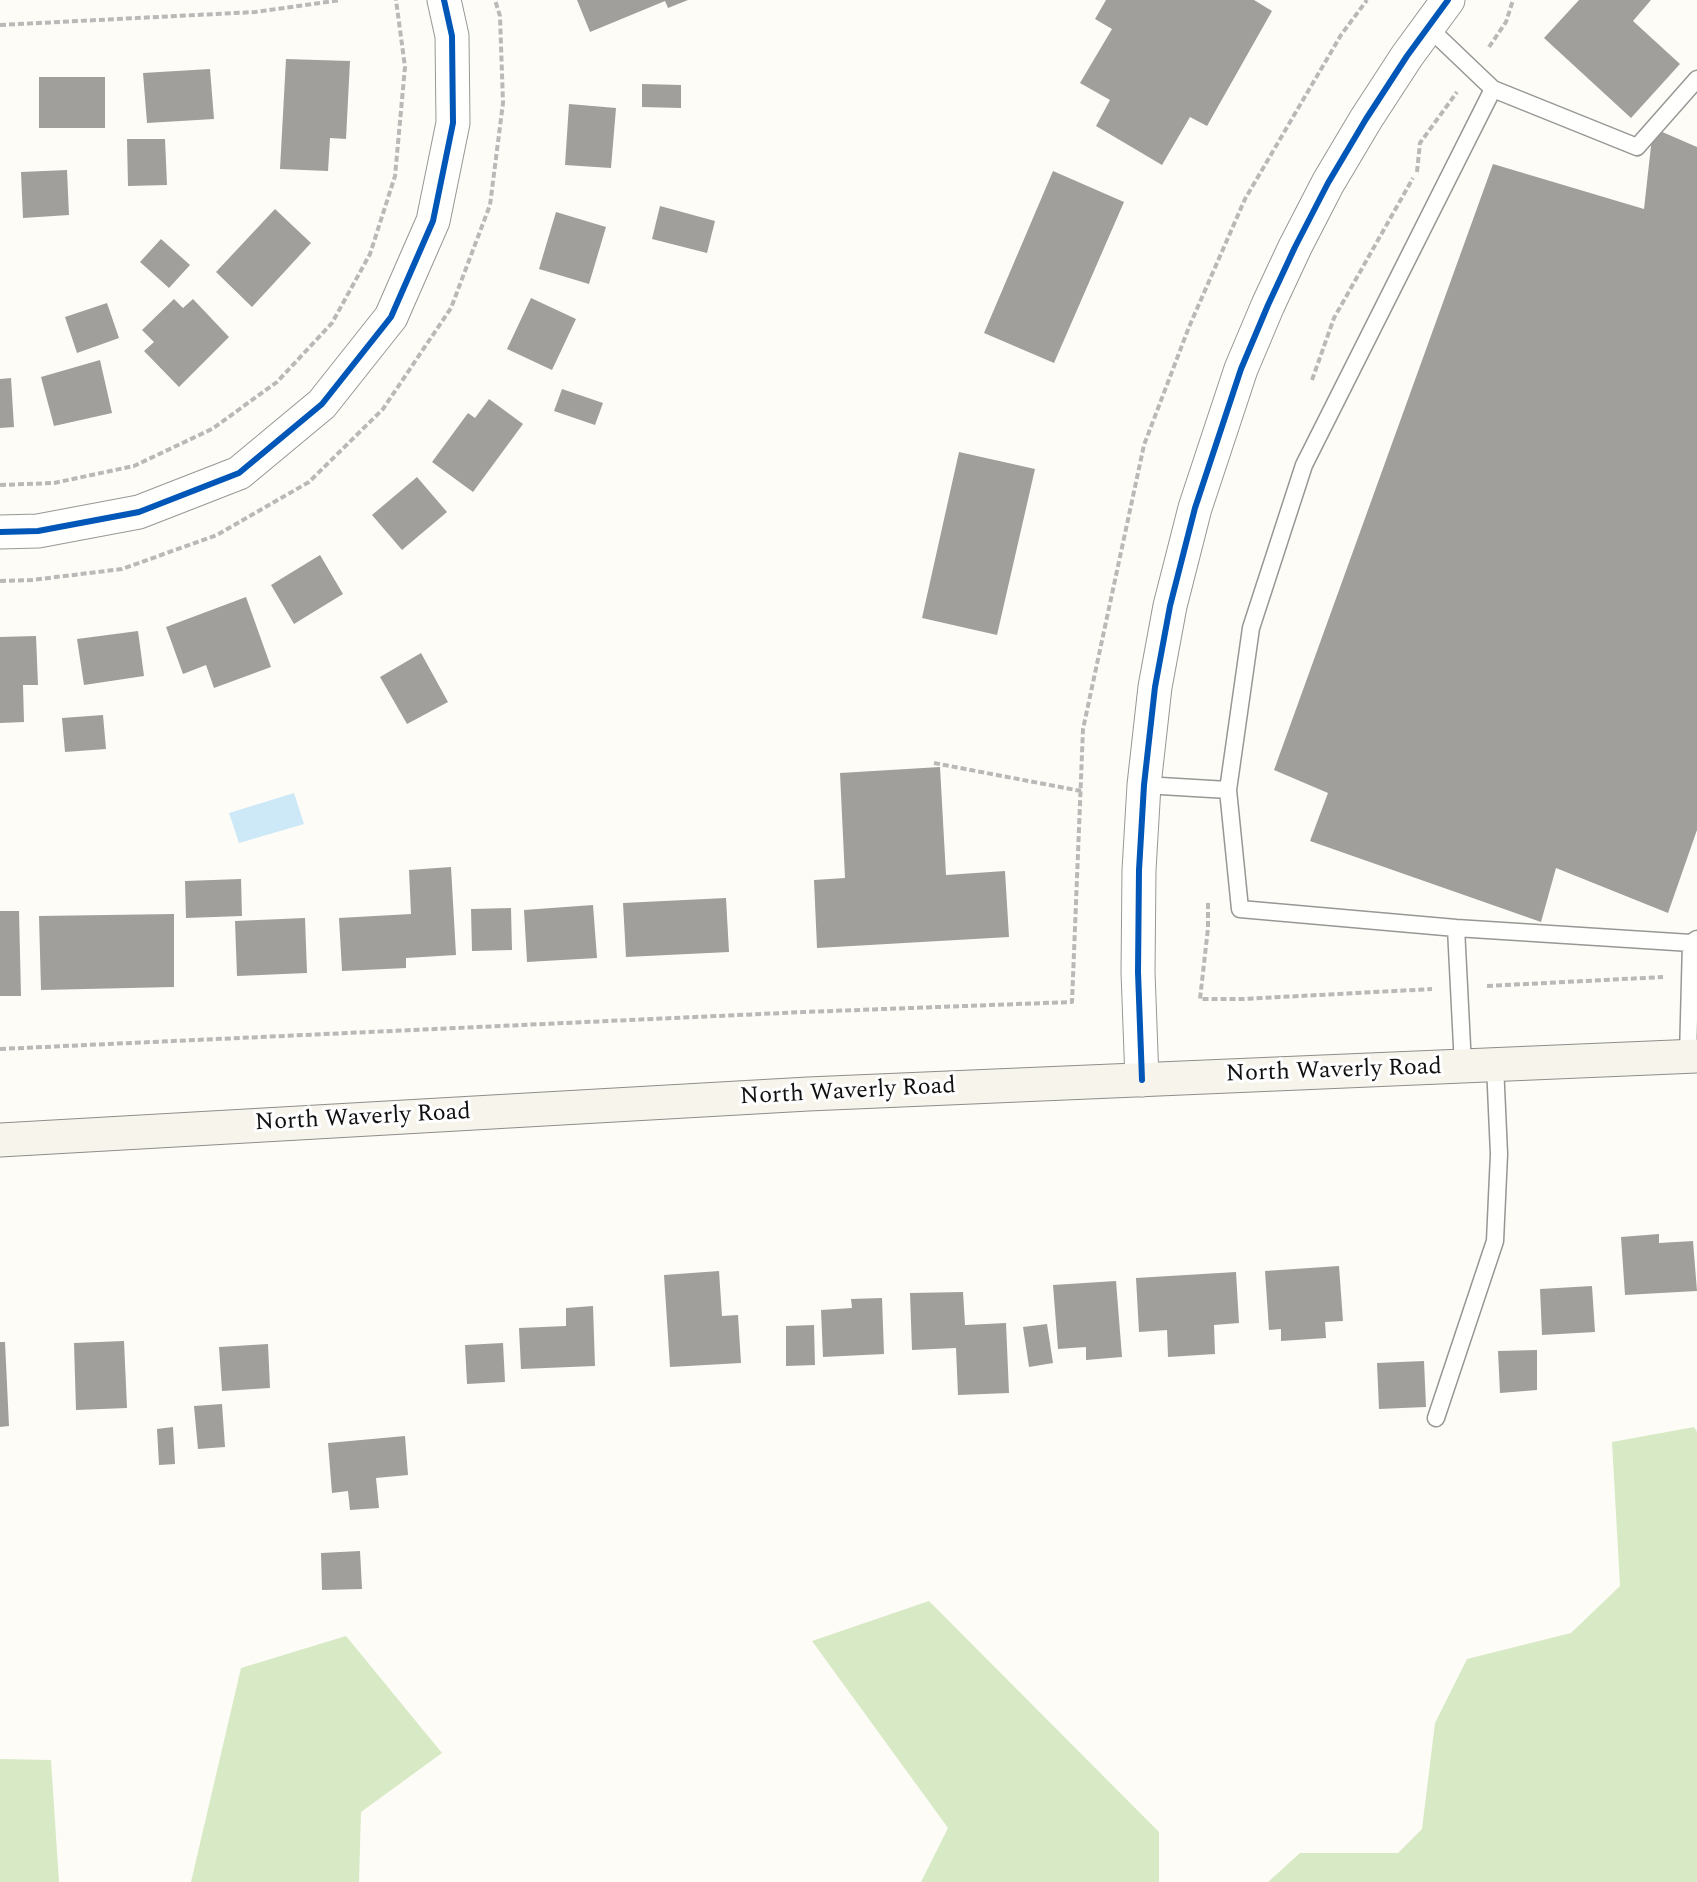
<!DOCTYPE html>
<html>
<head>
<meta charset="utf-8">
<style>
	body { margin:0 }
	canvas { display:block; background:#fdfcf7 }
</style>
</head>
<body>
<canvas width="1697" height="1882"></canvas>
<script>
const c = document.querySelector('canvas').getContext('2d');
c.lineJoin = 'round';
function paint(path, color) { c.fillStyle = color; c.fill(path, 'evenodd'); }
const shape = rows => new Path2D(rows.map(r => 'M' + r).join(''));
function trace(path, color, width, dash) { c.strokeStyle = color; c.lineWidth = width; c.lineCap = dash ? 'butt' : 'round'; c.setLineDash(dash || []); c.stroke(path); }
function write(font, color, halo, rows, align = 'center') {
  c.font = font + ' Spectral,serif'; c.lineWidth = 6; c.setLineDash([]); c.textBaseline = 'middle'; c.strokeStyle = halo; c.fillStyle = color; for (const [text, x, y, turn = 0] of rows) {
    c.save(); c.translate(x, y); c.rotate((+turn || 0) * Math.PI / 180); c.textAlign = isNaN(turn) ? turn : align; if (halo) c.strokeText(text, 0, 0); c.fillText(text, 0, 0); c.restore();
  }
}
paint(shape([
	[1694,1427,1697,1432,1697,1882,1268,1882,1300,1853,1398,1853,1422,1829,1435,1723,1467,1659,1571,1633,1620,1586,1612,1442],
	[929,1601,1159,1832,1159,1882,921,1882,948,1828,812,1641],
	[346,1636,442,1753,361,1812,359,1882,191,1882,241,1668],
	[0,1759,51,1760,59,1882,0,1882]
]), '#d8eac5');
paint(shape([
	[294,793,304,824,239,843,229,813]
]), '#cde8f7');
paint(shape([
	[577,0,688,0,668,8,665,1,590,32],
	[1106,0,1254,0,1272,11,1207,126,1190,117,1162,165,1096,126,1110,100,1080,83,1112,29,1095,19],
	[1579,0,1651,0,1633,21,1680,64,1631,118,1544,38],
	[286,59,350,61,346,139,330,138,328,171,280,169],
	[210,69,214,119,147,123,143,73],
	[39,77,105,77,105,128,39,128],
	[642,84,681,85,681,108,642,107],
	[569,104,616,108,611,168,565,165],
	[1653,128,1697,147,1697,830,1668,913,1556,868,1541,922,1310,841,1328,793,1274,770,1493,164,1644,209],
	[127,139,165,139,167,185,128,186],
	[67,170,69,215,23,218,21,172],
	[1053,171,1124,202,1054,363,984,333],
	[660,206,715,221,707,253,652,239],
	[275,209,311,243,252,307,216,272],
	[556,212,606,227,589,284,539,269],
	[161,239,190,265,169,288,140,262],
	[531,298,576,319,552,370,507,349],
	[174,299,183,308,193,299,229,337,179,387,144,351,154,342,142,330],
	[107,303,119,338,77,353,65,317],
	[100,360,112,413,54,426,41,377],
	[11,378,14,427,0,428,0,379],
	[562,389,603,403,595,425,554,411],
	[489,399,523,424,473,492,432,462,468,413,475,418],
	[959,452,1035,469,997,635,922,618],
	[417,477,447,512,402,550,372,515],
	[320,555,343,594,294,624,271,585],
	[246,597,271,667,214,688,206,665,183,674,166,627],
	[138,631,144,676,84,685,77,639],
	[36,636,38,685,23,685,24,722,0,723,0,637],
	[421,653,448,702,407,724,380,677],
	[103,715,106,749,65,752,62,718],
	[940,767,946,875,1005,871,1009,937,817,948,814,880,845,878,840,773],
	[451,867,456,955,406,958,406,968,342,971,339,918,411,914,409,870],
	[241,879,242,916,186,918,185,881],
	[726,898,729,952,626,957,623,903],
	[593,905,597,958,527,962,524,910],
	[511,908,512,950,472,951,471,909],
	[0,911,19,911,21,996,0,996],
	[174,914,174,987,41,990,39,916],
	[305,918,307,973,237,976,235,921],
	[1659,1234,1659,1243,1693,1241,1697,1291,1625,1295,1621,1237],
	[1339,1266,1343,1321,1325,1322,1326,1338,1281,1341,1281,1329,1269,1330,1265,1271],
	[719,1271,722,1316,738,1315,741,1363,670,1367,664,1275],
	[1236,1272,1239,1323,1214,1325,1215,1354,1168,1357,1167,1330,1139,1332,1136,1278],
	[1116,1281,1122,1357,1086,1360,1086,1347,1058,1349,1053,1285],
	[1592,1286,1595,1332,1542,1335,1540,1289],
	[963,1292,965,1325,1006,1323,1009,1393,958,1395,956,1348,912,1350,910,1293],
	[882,1298,884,1354,823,1357,821,1310,852,1308,851,1299],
	[593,1306,595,1366,521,1369,519,1328,566,1326,566,1308],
	[1047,1324,1053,1363,1029,1367,1023,1327],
	[814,1325,815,1365,786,1366,786,1326],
	[124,1341,127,1408,76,1410,74,1343],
	[0,1342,5,1342,9,1426,0,1427],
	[503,1343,505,1382,467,1384,465,1345],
	[268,1344,270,1388,222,1391,219,1347],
	[1537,1350,1537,1390,1500,1393,1498,1351],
	[1424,1361,1426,1407,1379,1409,1377,1363],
	[222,1404,225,1447,198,1449,194,1406],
	[173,1427,175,1464,159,1465,157,1429],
	[405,1436,408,1475,376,1478,379,1508,350,1510,348,1491,332,1493,328,1443],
	[360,1551,362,1589,322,1590,321,1553]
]), '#a19f9c');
const lane = shape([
	[1428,27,1493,89],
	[1144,785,1228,790],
	[1456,928,1463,1066],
	[1691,943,1456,928,1240,909,1228,790,1251,628,1304,465,1493,89,1637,147,1697,79],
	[1688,1057,1691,943,1697,939],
	[1436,1418,1495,1241,1499,1154,1495,1065]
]);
const street = shape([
	[0,532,38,531,139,512,239,473,322,404,391,317,433,221,453,123,452,36,444,0],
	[1142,1080,1138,972,1139,870,1144,785,1155,687,1170,606,1195,508,1241,369,1268,305,1295,247,1328,183,1366,119,1407,56,1448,0]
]);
const secondary = shape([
	[0,1140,808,1094,1697,1056]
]);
trace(lane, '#979795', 19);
trace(street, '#979795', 35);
trace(secondary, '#8e8d8b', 35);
trace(shape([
	[0,25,255,12,341,0],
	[1489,47,1506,22,1513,0],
	[1417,172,1420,143,1457,92],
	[1312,380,1334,318,1413,178],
	[0,485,54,483,134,466,212,429,277,382,332,323,370,254,395,176,405,67,396,0],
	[0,581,32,580,122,569,217,535,309,482,383,409,451,308,490,205,503,103,500,16,495,0],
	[934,763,1081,791],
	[1208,903,1208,928,1200,999,1243,999,1432,989],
	[1487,986,1663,977],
	[0,1049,804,1012,1072,1002,1083,729,1144,445,1189,327,1245,199,1341,35,1367,0]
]), '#b9b9b8', 4, [6, 3]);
trace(lane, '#fffffe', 16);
trace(street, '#fffffe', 33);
trace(secondary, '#f6f4eb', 33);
trace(shape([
	[0,532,38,531,139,512,239,473,322,404,391,317,433,221,453,123,452,36,444,0],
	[1142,1080,1138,972,1139,870,1144,785,1155,687,1170,606,1195,508,1241,369,1268,305,1295,247,1328,183,1366,119,1407,56,1448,0]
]), '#0057b8', 6);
write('24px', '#111', '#fff', [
	["North Waverly Road",1334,1072,-2],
	["North Waverly Road",848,1093,-3],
	["North Waverly Road",363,1119,-3]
]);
</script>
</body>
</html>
